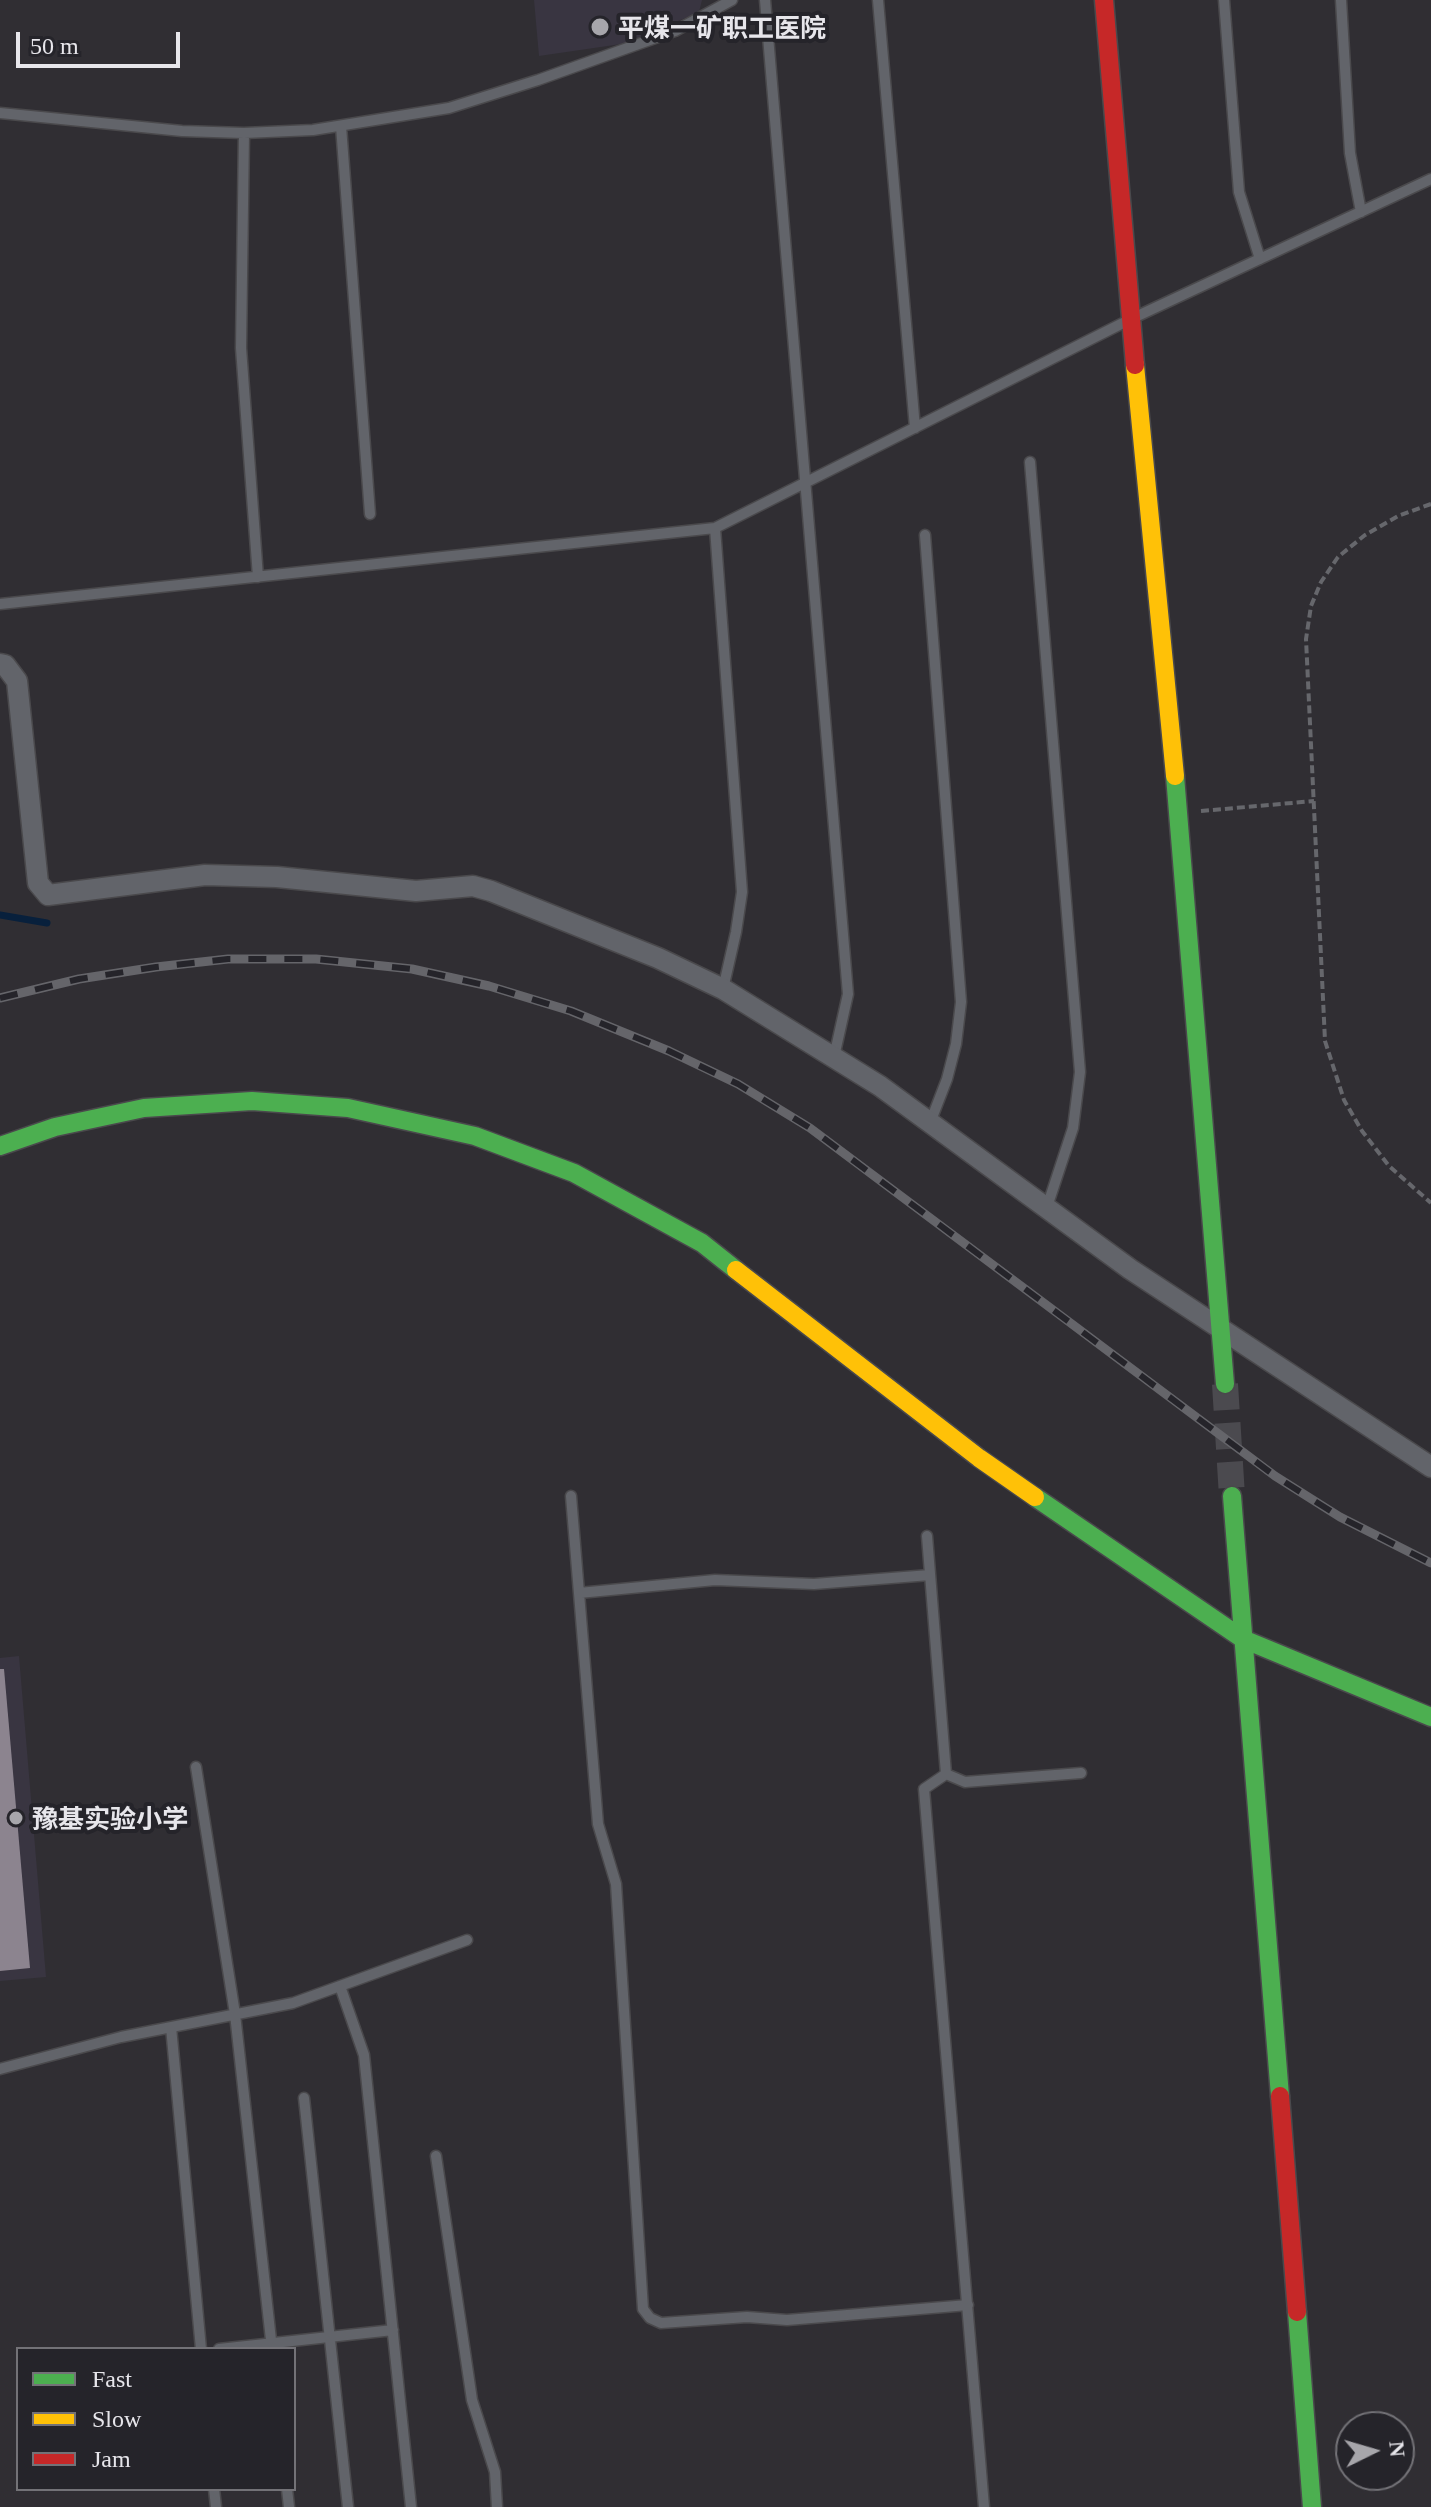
<!DOCTYPE html>
<html>
<head>
<meta charset="utf-8">
<style>
	body { margin:0 }
	#map { position:relative; width:1431px; height:2507px; overflow:hidden; background:#302e33; font-family:Georgia,serif }
	canvas { display:block }
	.legend { position:absolute; left:16px; top:2347px; width:280px; height:144px; box-sizing:border-box; background:#25242a; border:2px solid #737277; margin:0; padding:10px 14px; list-style:none; font-size:24px; color:#e7e6eb }
	.legend li { display:flex; align-items:center; gap:16px; height:40px }
	.legend b { width:40px; border:2px solid #737277 }
	.north { position:absolute; left:1335px; top:2411px; width:80px; height:80px; box-sizing:border-box; background:#25242a; border:2px solid #737277; border-radius:50%; rotate:85deg; font-size:22px; font-weight:700; line-height:32px; text-align:center; color:#e7e6eb }
	.north::after { content:''; display:block; margin:auto; width:28px; height:36px; background:#a7a6ab; clip-path:polygon(50% 0,100% 100%,50% 72%,0 100%) }
	.scale { position:absolute; left:16px; top:32px; width:164px; height:36px; box-sizing:border-box; border:4px solid #e7e6eb; border-top:0; padding-left:10px; font-size:24px; line-height:28px; white-space:nowrap; color:#e7e6eb; -webkit-text-stroke:6px #25242a; paint-order:stroke }
</style>
</head>
<body>
<div id="map">
<canvas width="1431" height="2507"></canvas>
<ul class="legend">
<li><b style="height:10px;background:#4caf50"></b>Fast</li>
<li><b style="height:10px;background:#ffc107"></b>Slow</li>
<li><b style="height:10px;background:#c62828"></b>Jam</li>
</ul>
<div class="north">N</div>
<div class="scale">50 m</div>
</div>
<script>
const c = document.querySelector('canvas').getContext('2d');
c.lineJoin = 'round';
function paint(path, color) { c.fillStyle = color; c.fill(path, 'evenodd'); }
const shape = rows => new Path2D(rows.map(r => 'M' + r).join(''));
function trace(path, color, width, dash) { c.strokeStyle = color; c.lineWidth = width; c.lineCap = dash ? 'butt' : 'round'; c.setLineDash(dash || []); c.stroke(path); }
function write(font, color, halo, rows, align = 'center') {
  c.font = font + ' Georgia,"Noto Sans SC",serif'; c.lineWidth = 8; c.setLineDash([]); c.textBaseline = 'middle'; c.strokeStyle = halo; c.fillStyle = color; for (const [text, x, y, turn = 0] of rows) {
    c.save(); c.translate(x, y); c.rotate((+turn || 0) * Math.PI / 180); c.textAlign = isNaN(turn) ? turn : align; if (halo) c.strokeText(text, 0, 0); c.fillText(text, 0, 0); c.restore();
  }
}
paint(shape([
	[534,0,702,0,699,12,628,43,539,56],
	[19,1656,46,1977,0,1981,0,1658]
]), '#393541');
trace(shape([
	[0,915,47,923]
]), '#08203c', 7);
paint(shape([
	[0,1669,4,1669,30,1968,0,1971]
]), '#8c848f');
trace(shape([
	[1225,1384,1232,1496]
]), '#4b4a4f', 26, [26, 13]);
const lane = shape([
	[765,0,848,994,834,1057],
	[878,0,915,428],
	[1224,0,1239,192,1260,259],
	[1341,0,1350,153,1361,212],
	[0,113,182,131,244,133,313,130,449,108,538,80,675,31,732,0],
	[341,126,370,514],
	[244,133,241,348,258,577],
	[1030,462,1080,1072,1073,1128,1047,1207],
	[715,528,742,892,736,932,723,989],
	[925,535,961,1002,956,1044,947,1079,930,1123],
	[0,604,715,528,1131,319,1431,179],
	[571,1496,598,1824,616,1884,643,2309,650,2318,661,2323,747,2317,787,2320,968,2305],
	[927,1536,946,1774],
	[579,1593,715,1580,814,1584,930,1575],
	[196,1767,235,2014,272,2349],
	[340,1986,364,2055,411,2507],
	[171,2027,201,2349],
	[0,2069,121,2037,293,2003,467,1940],
	[304,2098,348,2507],
	[436,2156,472,2400,495,2472,497,2507],
	[219,2349,393,2330],
	[214,2489,216,2507],
	[287,2489,289,2507],
	[984,2507,924,1789,946,1774,965,1782,1081,1773]
]);
const street = shape([
	[0,664,5,665,17,681,38,883,48,895,205,875,277,877,416,891,473,886,491,891,658,958,723,989,880,1086,1130,1269,1431,1467]
]);
const fast = shape([
	[1175,776,1225,1384],
	[0,1146,55,1127,144,1108,252,1101,348,1108,475,1136,574,1173,702,1243,736,1270],
	[1232,1496,1280,2096],
	[1035,1497,1243,1639,1431,1717],
	[1297,2312,1312,2507]
]);
const slow = shape([
	[1135,365,1175,776],
	[736,1270,979,1458,1035,1497]
]);
const jam = shape([
	[1104,0,1135,365],
	[1280,2096,1297,2312]
]);
trace(lane, '#4a494c', 13);
trace(street, '#4a494c', 23);
trace(fast, '#4a494c', 21);
trace(slow, '#4a494c', 21);
trace(jam, '#4a494c', 21);
trace(shape([
	[1431,504,1398,516,1365,535,1338,557,1321,582,1311,606,1306,639,1325,1041,1344,1100,1362,1131,1389,1166,1431,1203],
	[1201,811,1314,801]
]), '#66676c', 4, [8, 4]);
trace(lane, '#62646a', 10);
trace(street, '#62646a', 20);
trace(fast, '#4caf50', 18);
trace(slow, '#ffc107', 18);
trace(jam, '#c62828', 18);
const rail = shape([
	[0,998,79,979,156,967,228,959,316,959,412,969,489,986,571,1011,669,1051,738,1084,810,1128,1275,1476,1340,1517,1431,1563]
]);
trace(rail, '#65656a', 9);
trace(rail, '#25242a', 6, [18]);
for (const [x, y, r, color] of [
	[600,27,10,"#a7a6ab"],
	[16,1818,8,"#a7a6ab"]
]) { const dot = new Path2D(); dot.arc(x, y, r, 0, 2 * Math.PI); c.fillStyle = color; c.fill(dot); trace(dot, '#25242a', 3); }
write('bold 26px', '#e7e6eb', '#25242a', [
	["平煤一矿职工医院",618,27],
	["豫基实验小学",32,1818]
], 'left');
</script>
</body>
</html>
